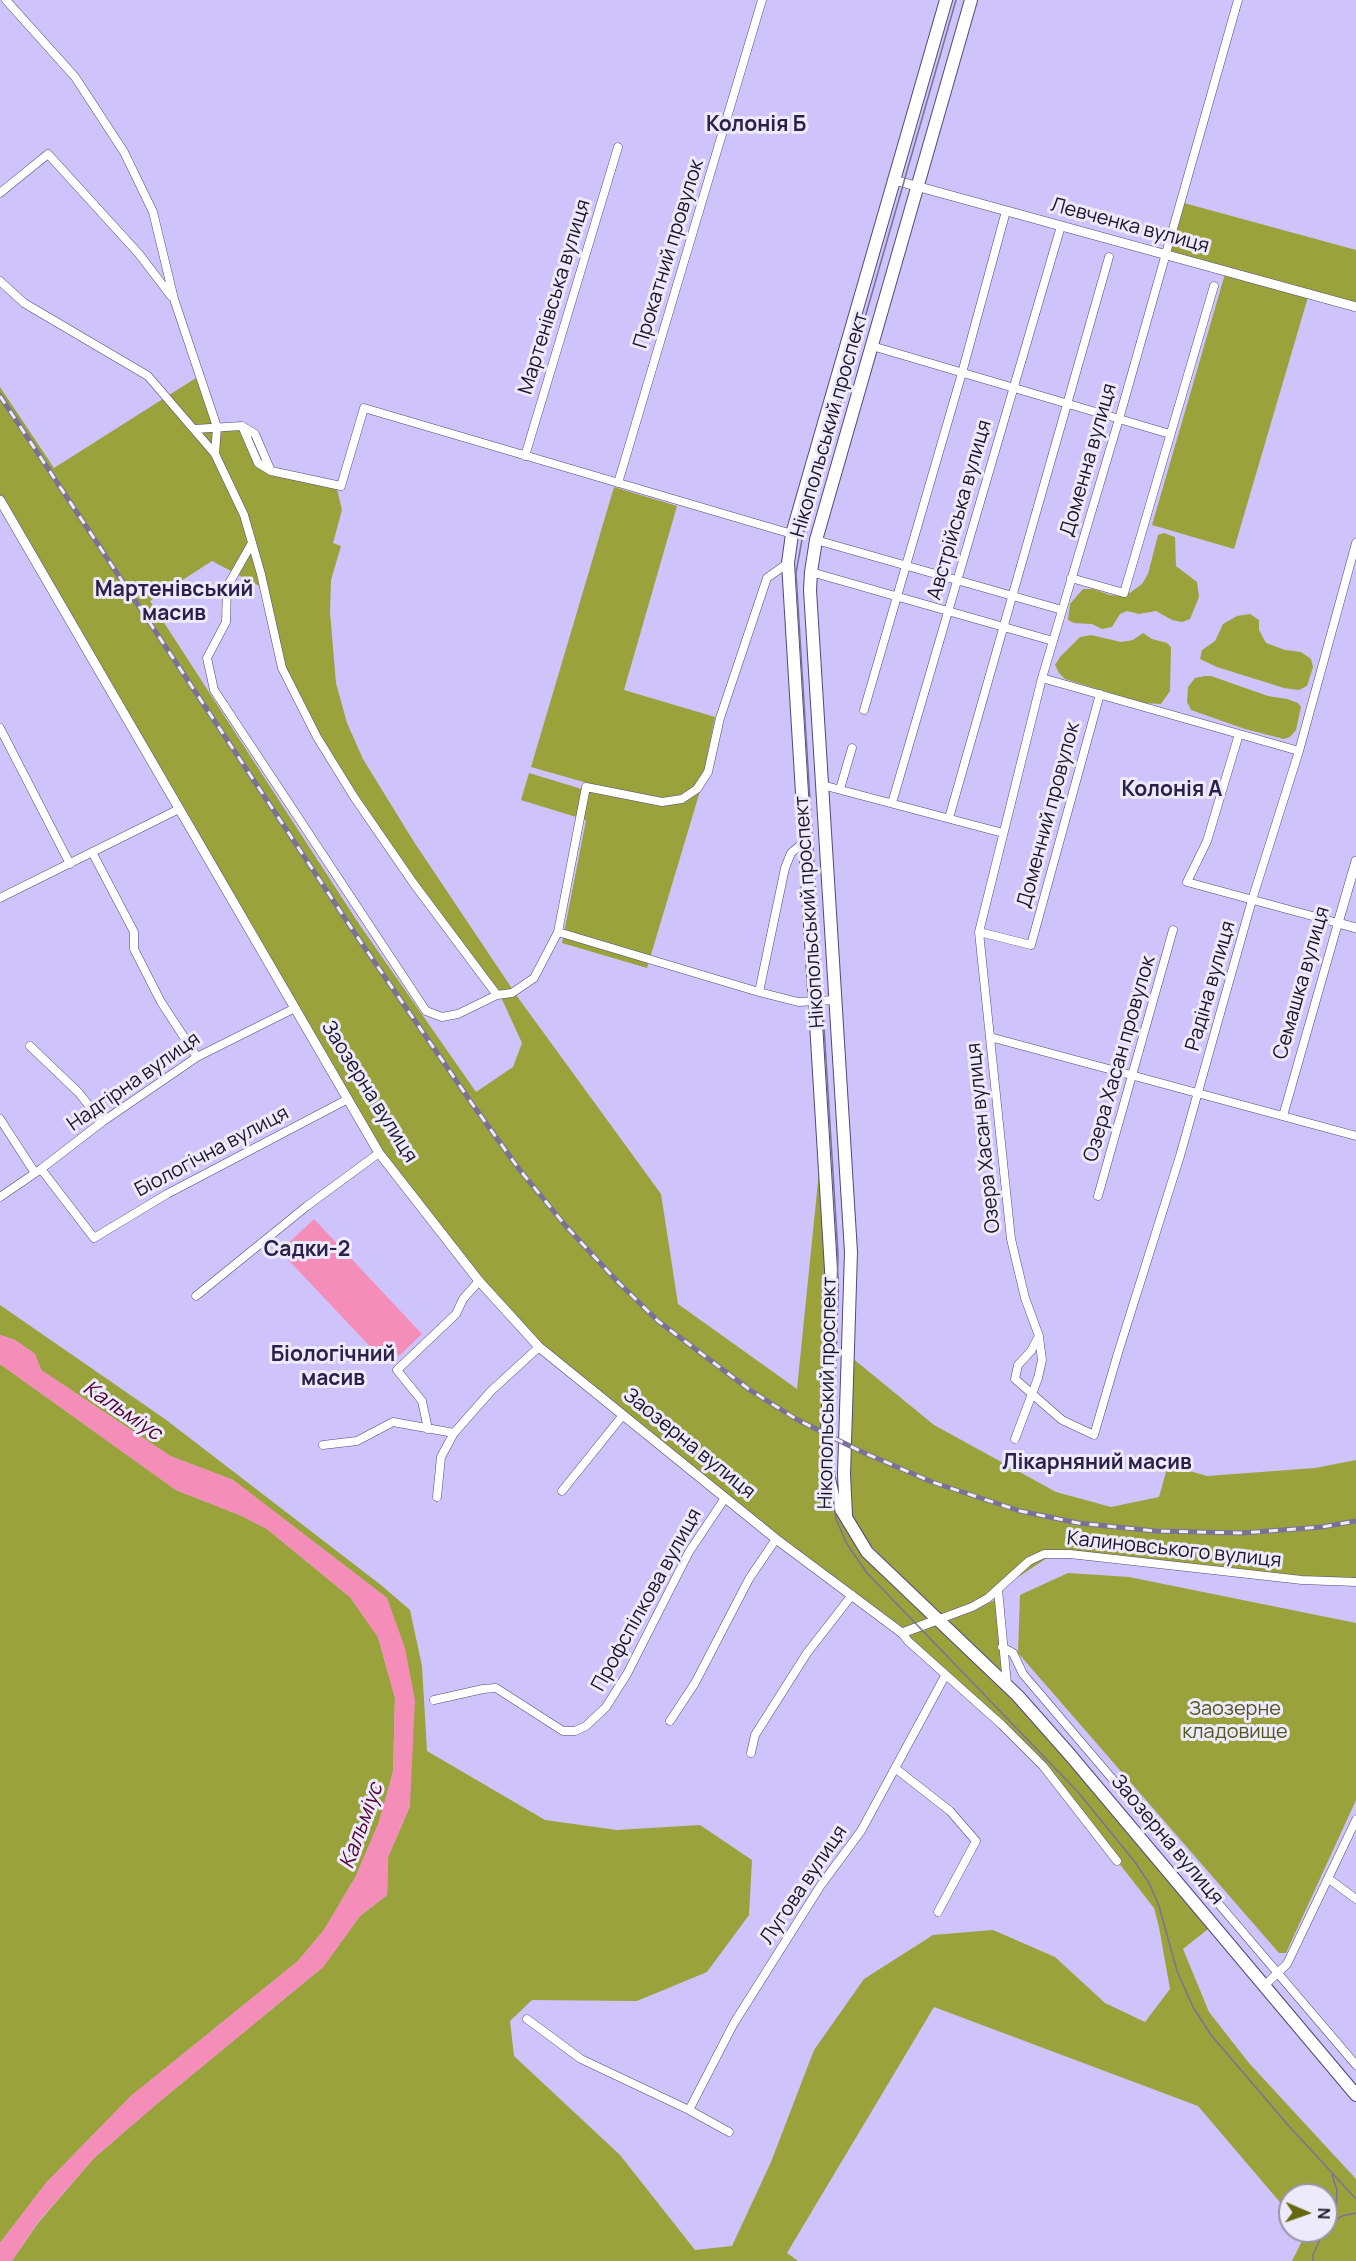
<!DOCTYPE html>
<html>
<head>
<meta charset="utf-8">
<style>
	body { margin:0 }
	#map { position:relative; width:1356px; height:2261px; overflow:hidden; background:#cec3fa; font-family:Manrope,sans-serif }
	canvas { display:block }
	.north { position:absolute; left:1278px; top:2183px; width:60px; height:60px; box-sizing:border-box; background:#edeafb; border:2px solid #9995a7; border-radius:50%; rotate:92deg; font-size:16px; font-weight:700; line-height:24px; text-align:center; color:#1a1528 }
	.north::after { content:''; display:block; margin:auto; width:21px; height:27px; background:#646a0d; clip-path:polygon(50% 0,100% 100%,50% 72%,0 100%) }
</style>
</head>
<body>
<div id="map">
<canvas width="1356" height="2261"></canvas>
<div class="north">N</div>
</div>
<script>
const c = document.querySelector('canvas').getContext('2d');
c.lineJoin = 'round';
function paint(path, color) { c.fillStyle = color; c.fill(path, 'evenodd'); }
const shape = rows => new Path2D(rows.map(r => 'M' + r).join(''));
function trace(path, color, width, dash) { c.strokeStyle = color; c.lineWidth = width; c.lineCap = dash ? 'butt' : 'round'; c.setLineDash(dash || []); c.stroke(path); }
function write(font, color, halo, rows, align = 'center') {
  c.font = font + ' Manrope,sans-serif'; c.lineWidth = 6; c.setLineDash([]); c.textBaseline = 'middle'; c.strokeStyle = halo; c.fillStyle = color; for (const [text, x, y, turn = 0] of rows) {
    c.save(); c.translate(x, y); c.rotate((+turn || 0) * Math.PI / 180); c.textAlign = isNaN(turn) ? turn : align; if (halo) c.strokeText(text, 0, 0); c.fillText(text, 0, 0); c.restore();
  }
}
paint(shape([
	[1184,203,1356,250,1356,304,1170,253],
	[1225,274,1308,297,1234,549,1152,525],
	[196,378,214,429,239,429,255,466,269,474,337,489,342,510,333,543,341,546,331,580,330,612,336,683,347,723,363,759,414,842,519,999,661,1194,678,1304,797,1389,820,1162,828,1286,822,1464,849,1525,990,1671,1212,1926,1183,1949,1209,2012,1249,2063,1356,2179,1356,2261,1292,2261,1306,2233,1304,2231,1326,2231,1326,2195,1290,2195,1290,2214,1198,2106,934,2007,787,2253,798,2261,12,2261,38,2223,94,2158,159,2102,323,1967,360,1916,387,1895,388,1857,410,1806,387,1598,233,1480,170,1456,41,1370,35,1354,15,1340,0,1335,0,1305,165,1419,381,1585,410,1610,422,1666,427,1751,545,1820,617,1830,700,1825,752,1860,749,1915,707,1972,637,2001,532,2000,510,2021,514,2056,620,2155,695,2250,732,2246,771,2162,814,2050,864,1979,933,1935,993,1930,1055,1957,1105,2003,1145,2022,1170,1989,1159,1927,1154,1908,1043,1766,908,1641,539,1347,379,1153,0,500,0,387,54,468],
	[212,561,267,590,284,667,319,736,356,797,415,882,500,995,522,1043,513,1067,476,1092,359,924,150,601],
	[614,487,677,506,624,690,715,717,704,772,695,786,680,795,662,799,587,783,531,767],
	[1164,533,1175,537,1176,566,1197,582,1199,597,1190,619,1182,622,1172,620,1156,611,1139,614,1127,611,1120,614,1112,627,1102,629,1092,624,1074,623,1068,620,1070,604,1083,589,1093,589,1110,595,1119,596,1127,595,1142,584,1148,574,1158,535],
	[1250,614,1259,620,1259,630,1266,643,1285,650,1301,652,1311,659,1313,667,1307,686,1299,690,1284,688,1217,667,1200,659,1202,650,1215,641,1223,624,1237,616],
	[1143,633,1152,639,1167,643,1171,647,1170,691,1161,704,1142,703,1065,679,1059,673,1055,665,1060,657,1080,637,1091,635,1121,642,1133,640],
	[1205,676,1211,676,1268,696,1287,699,1298,703,1301,707,1296,730,1290,737,1284,739,1245,729,1191,710,1187,702,1188,687,1195,678],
	[529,773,585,790,662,806,700,791,647,968,562,943,586,820,521,800],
	[851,1357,934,1425,1056,1492,1111,1507,1159,1497,1168,1465,1207,1476,1315,1468,1356,1460,1356,1585,1325,1585,1069,1553,1047,1558,1003,1587,970,1604,939,1615,884,1561,863,1536,850,1514,848,1491],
	[0,1364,176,1490,242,1516,267,1529,350,1597,378,1637,395,1698,393,1772,379,1822,356,1876,324,1930,298,1961,131,2096,46,2183,0,2243],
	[1068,1573,1129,1577,1356,1623,1356,1800,1286,1953,1279,1953,1018,1653,1020,1595],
	[1002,1596,1006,1667,1012,1684,946,1620,974,1611]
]), '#9aa23c');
paint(shape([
	[314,1219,422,1334,399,1356,388,1344,377,1354,280,1251],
	[0,1335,15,1340,35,1354,41,1370,170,1456,233,1480,387,1598,405,1648,415,1700,410,1806,388,1857,387,1895,360,1916,323,1967,159,2102,94,2158,38,2222,12,2261,0,2261,0,2243,46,2183,131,2096,298,1961,324,1930,356,1876,379,1822,393,1772,395,1698,378,1637,350,1597,267,1529,242,1516,176,1490,0,1364]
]), '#f58db9');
const minor = shape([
	[6,0,75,77,124,152,153,212,174,299,217,427,215,454],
	[1238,0,1119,419,1042,678,979,932,1011,1239,1025,1298,1039,1336,1031,1351,1018,1365,1015,1379,1062,1420,1094,1435,1118,1353,1180,1156,1252,900,1299,751,1356,543],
	[0,193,48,154,139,254,171,296],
	[0,281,24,303,148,376,215,454,244,515,261,574,282,668,317,737,354,797,414,884,497,995],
	[872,346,1170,434],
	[242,426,258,463,271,471,341,486,364,408,792,534],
	[195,429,242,426,255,434,271,471],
	[525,456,618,147],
	[618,483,762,0],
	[816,540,1062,610],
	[252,543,227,587,226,622,207,658,214,690,426,1011,442,1017,458,1014,497,995,512,993,534,978,558,932,586,787,662,802,682,799,697,789,708,772,720,718,767,578,788,563],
	[811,572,1053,641],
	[1071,578,1124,593,1214,286],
	[1042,678,1299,751],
	[864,710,962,373,1006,211],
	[0,728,70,864],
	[1239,734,1207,841,1187,882,1338,923,1283,1116],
	[822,785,1003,833],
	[840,789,852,748],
	[892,803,1061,226],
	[949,818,1109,257],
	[804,842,791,853,785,868,759,992,798,1002,835,1000],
	[92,852,134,932,134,949,161,1002,197,1057],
	[0,898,179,809],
	[558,932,759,992],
	[979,932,1031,945,1100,694],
	[990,1037,1356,1136],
	[30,1046,79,1093,102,1122],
	[0,1119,35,1173],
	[41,1169,94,1238,167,1194,348,1099],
	[1098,1196,1173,930],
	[0,1197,41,1169,102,1122,197,1057,295,1008],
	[196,1296,307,1206,379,1153],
	[428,1429,422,1401,397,1370,456,1314,463,1299,479,1281],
	[1015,1439,1038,1378,1042,1360,1039,1337],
	[323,1445,357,1441,393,1422,454,1433],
	[562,1491,623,1415],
	[437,1497,441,1457,454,1433,491,1391,539,1347],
	[998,1590,1007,1684],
	[937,1620,972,1607,988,1598,1029,1561,1044,1554,1070,1554,1302,1580,1356,1582],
	[902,1633,908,1641,1002,1725,1043,1766,1117,1861],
	[1002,1647,1013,1653,1023,1674,1356,2065],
	[434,1700,483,1689,496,1688,563,1731,575,1731,586,1726,606,1707,627,1674,689,1552,725,1498],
	[670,1721,695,1683,749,1579,776,1539],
	[751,1753,755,1735,807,1653,852,1595],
	[895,1768,950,1811,976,1841,938,1912],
	[1329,1879,1356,1899],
	[1264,1986,1287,1964,1356,1820],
	[527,2019,581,2059,689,2110,729,2132],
	[689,2110,734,2023,821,1885,861,1831,945,1676]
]);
const tertiary = shape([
	[894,180,1356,307],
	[0,500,379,1153,479,1281,539,1347,776,1539,902,1633,937,1620],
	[1356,861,1338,923,1356,928]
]);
const primary = shape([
	[946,0,792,534,788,563,832,1286,826,1465,833,1496,867,1552,1018,1696,1071,1756,1356,2095],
	[846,1515,844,1474,851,1252,810,590,811,572,816,540,971,0]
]);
trace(minor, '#544978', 9);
trace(tertiary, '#544978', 10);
trace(primary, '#544978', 14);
trace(minor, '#fff', 8);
trace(tertiary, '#fff', 9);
trace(primary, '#fff', 12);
trace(shape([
	[956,0,803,534,796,573,838,1254,832,1468,834,1506,836,1519,847,1544,867,1573,1078,1792,1135,1862,1149,1883,1159,1906,1177,1971,1193,2007,1211,2035,1288,2125,1356,2199],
	[1329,2225,1342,2216,1356,2213],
	[1328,2226,1336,2209,1337,2190,1332,2175],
	[1313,2261,1313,2255,1324,2231]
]), '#7a7197', 1.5);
const rail = shape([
	[0,396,356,935,473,1105,519,1169,565,1225,615,1279,658,1321,750,1390,796,1419,860,1451,932,1482,1020,1511,1078,1523,1155,1531,1242,1533,1322,1527,1356,1521]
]);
trace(rail, '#7a7197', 5);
trace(rail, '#edeafb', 3, [9]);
write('20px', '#1a1528', '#edeafb', [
	["Левченка вулиця",1130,226,15],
	["Прокатний провулок",669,254,-73],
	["Мартенівська вулиця",555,297,-73],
	["Нікопольський проспект",830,425,-74],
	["Доменна вулиця",1089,460,-74],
	["Австрійська вулиця",960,510,-74],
	["Доменний провулок",1049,815,-75],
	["Нікопольський проспект",810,912,-94],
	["Семашка вулиця",1302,983,-74],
	["Радіна вулиця",1211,986,-74],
	["Озера Хасан провулок",1120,1059,-74],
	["Надгірна вулиця",134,1082,-35],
	["Заозерна вулиця",369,1092,58],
	["Озера Хасан вулиця",984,1138,-96],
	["Біологічна вулиця",212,1152,-28],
	["Нікопольський проспект",828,1393,-89],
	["Заозерна вулиця",689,1444,39],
	["Калиновського вулиця",1174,1550,6],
	["Профспілкова вулиця",647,1600,-61],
	["Заозерна вулиця",1167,1840,50],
	["Лугова вулиця",804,1885,-56]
]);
write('20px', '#52571d', '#edeafb', [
	["Заозерне",1235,1709],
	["кладовище",1235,1732]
]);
write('bold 21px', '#2c204a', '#edeafb', [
	["Колонія Б",756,125],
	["Мартенівський",174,590],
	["масив",174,614],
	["Колонія А",1172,790],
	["Садки-2",307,1250],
	["Біологічний",333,1355],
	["масив",333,1379],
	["Лікарняний масив",1097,1463]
]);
write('italic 21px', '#530130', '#edeafb', [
	["Кальміус",122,1411,34],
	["Кальміус",362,1826,-70]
]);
</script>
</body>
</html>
